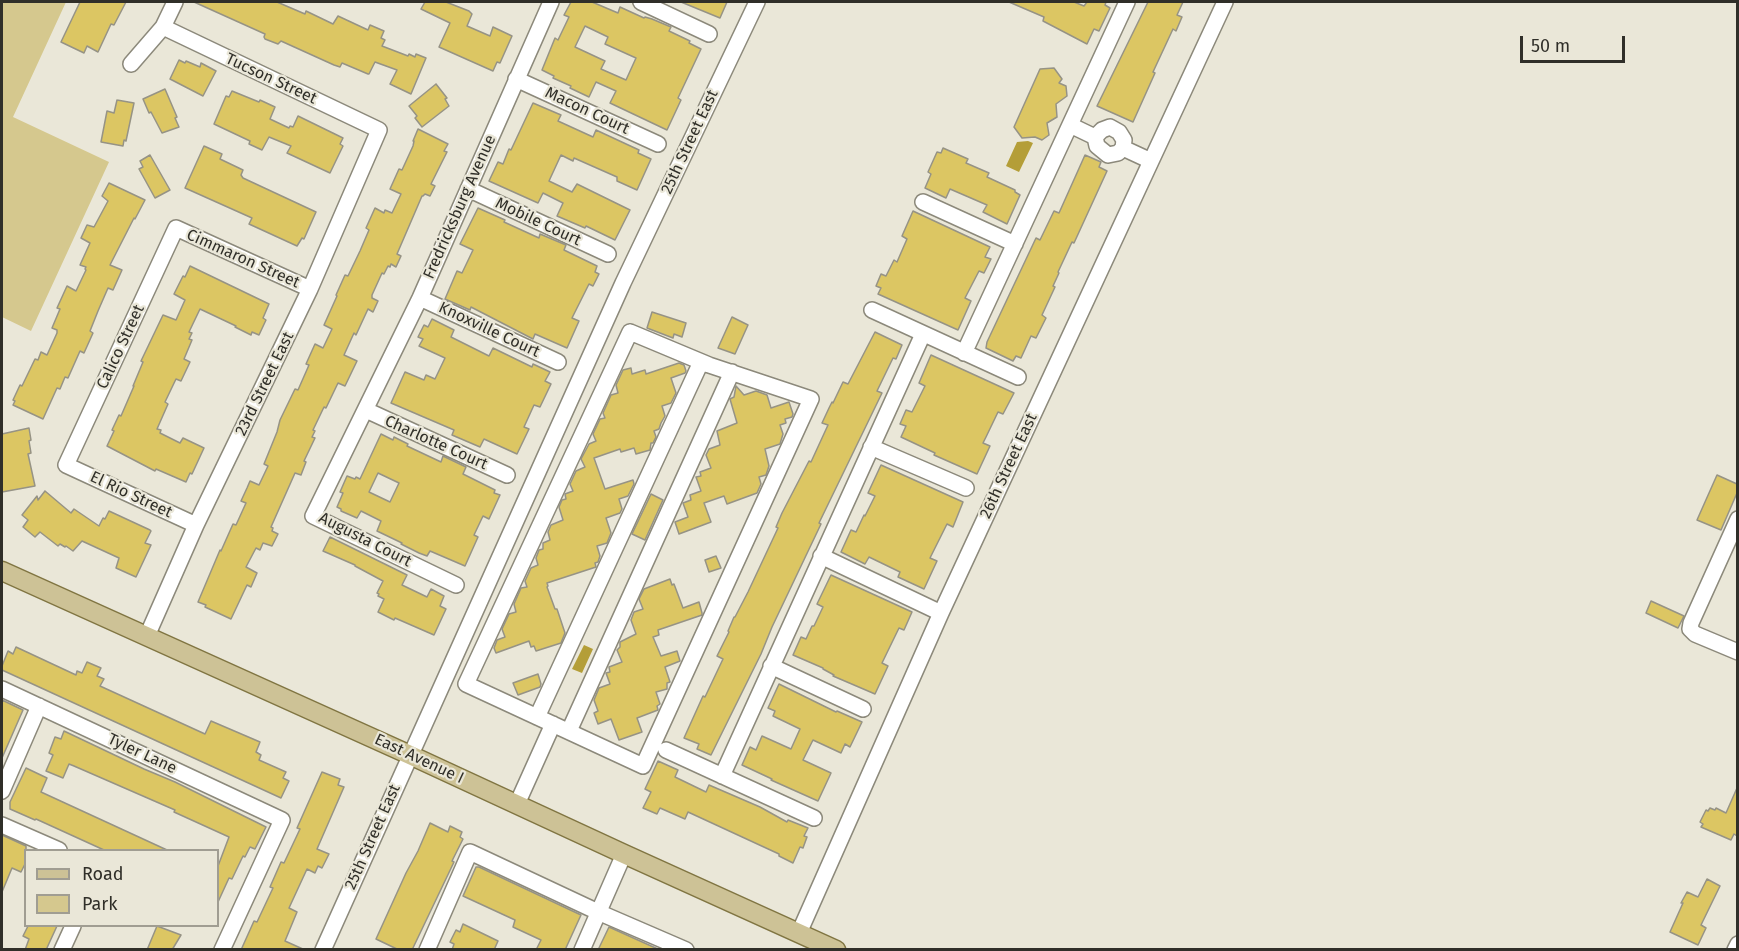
<!DOCTYPE html>
<html>
<head>
<meta charset="utf-8">
<style>
	body { margin:0 }
	#map { position:relative; width:1739px; height:951px; overflow:hidden; background:#eae7d8; font-family:"Fira Sans",sans-serif }
	canvas { display:block }
	.frame { position:absolute; inset:0; border:3px solid #302f29; pointer-events:none }
	.legend { position:absolute; left:24px; top:849px; width:195px; height:78px; box-sizing:border-box; background:#eae7d8; border:2px solid #a09d92; margin:0; padding:8px 10px; list-style:none; font-size:18px; color:#302f29 }
	.legend li { display:flex; align-items:center; gap:12px; height:30px }
	.legend b { width:30px; border:2px solid #a09d92 }
	.scale { position:absolute; left:1520px; top:36px; width:105px; height:27px; box-sizing:border-box; border:3px solid #302f29; border-top:0; padding-left:8px; font-size:18px; line-height:21px; white-space:nowrap; color:#302f29; -webkit-text-stroke:4px #eae7d8; paint-order:stroke }
</style>
</head>
<body>
<div id="map">
<canvas width="1739" height="951"></canvas>
<div class="frame"></div>
<ul class="legend">
<li><b style="height:8px;background:#cdc296"></b>Road</li>
<li><b style="height:16px;background:#d5c88e"></b>Park</li>
</ul>
<div class="scale">50 m</div>
</div>
<script>
const c = document.querySelector('canvas').getContext('2d');
c.lineJoin = 'round';
function paint(path, color) { c.fillStyle = color; c.fill(path, 'evenodd'); }
const shape = rows => new Path2D(rows.map(r => 'M' + r).join(''));
function trace(path, color, width, dash) { c.strokeStyle = color; c.lineWidth = width; c.lineCap = dash ? 'butt' : 'round'; c.setLineDash(dash || []); c.stroke(path); }
function write(font, color, halo, rows, align = 'center') {
  c.font = font + ' "Fira Sans",sans-serif'; c.lineWidth = 4.5; c.setLineDash([]); c.textBaseline = 'middle'; c.strokeStyle = halo; c.fillStyle = color; for (const [text, x, y, turn = 0] of rows) {
    c.save(); c.translate(x, y); c.rotate((+turn || 0) * Math.PI / 180); c.textAlign = isNaN(turn) ? turn : align; if (halo) c.strokeText(text, 0, 0); c.fillText(text, 0, 0); c.restore();
  }
}
paint(shape([
	[2,2,66,2,13,117,109,162,31,331,2,317]
]), '#d5c88e');
paint(shape([
	[1028,141,1033,143,1019,172,1006,166,1017,142],
	[584,645,593,649,582,673,572,669]
]), '#b49e38');
const building = shape([
	[80,2,126,2,114,25,111,24,98,52,87,46,84,53,61,42,80,2],
	[194,2,277,2,305,14,306,11,333,24,338,16,368,30,370,25,384,31,381,38,385,40,382,46,408,56,409,54,415,57,416,54,426,58,411,94,390,84,397,70,375,62,369,74,368,74,342,63,340,67,334,65,281,41,278,44,265,39,264,37,265,34,194,2],
	[425,2,446,2,469,11,472,14,467,26,490,36,493,27,512,36,500,63,497,62,493,71,439,47,450,23,421,9,425,2],
	[571,2,592,2,618,13,620,7,644,18,645,17,652,19,671,27,669,31,690,41,689,43,701,49,678,98,681,100,667,130,610,103,616,91,596,82,589,97,570,88,571,86,553,78,554,76,542,70,555,38,558,40,569,17,564,15,571,2],
	[585,26,608,37,605,44,636,58,626,80,601,69,605,61,575,47,585,26],
	[681,2,727,2,720,18,681,2],
	[1009,2,1074,2,1084,6,1087,2,1106,2,1105,5,1110,8,1099,31,1094,29,1087,44,1043,21,1044,17,1009,2],
	[1148,2,1183,2,1177,15,1182,17,1176,31,1173,29,1153,72,1155,73,1133,122,1097,106,1148,2],
	[179,60,185,63,186,61,200,67,201,63,216,71,203,96,170,79,179,60],
	[1054,68,1062,79,1059,83,1066,86,1067,96,1056,104,1057,117,1047,123,1049,135,1042,140,1035,137,1022,138,1014,127,1040,69,1054,68],
	[436,84,447,98,445,99,449,106,422,127,415,118,417,116,409,106,436,84],
	[165,89,177,117,175,118,179,127,162,133,151,112,149,113,143,99,165,89],
	[232,91,259,102,260,100,275,107,270,119,289,128,290,126,293,127,298,116,343,138,340,144,343,146,330,173,287,153,291,146,269,137,262,150,249,144,250,141,214,124,226,96,229,97,232,91],
	[117,100,134,103,126,141,124,140,123,146,101,142,107,111,114,113,117,100],
	[533,103,561,115,558,121,593,137,596,130,639,150,638,153,651,159,637,190,617,181,617,177,574,158,573,161,561,155,549,181,572,192,577,184,630,210,615,240,586,226,585,228,557,216,563,203,543,193,538,203,489,181,498,162,503,164,509,149,511,150,533,103],
	[418,129,448,144,444,151,447,152,431,184,435,186,430,196,425,194,423,196,422,196,397,254,401,256,396,267,391,264,390,267,388,266,384,274,382,273,372,295,372,298,378,301,373,312,368,309,356,335,354,333,344,355,357,361,345,386,338,383,326,408,324,407,313,430,315,431,312,437,315,438,304,461,306,462,301,475,295,473,271,527,273,528,272,531,278,534,272,546,263,543,260,550,256,548,246,567,257,573,251,587,247,585,231,619,205,607,206,605,198,602,220,550,221,551,233,524,236,525,246,503,241,501,247,488,250,481,259,485,268,466,264,464,277,432,280,420,295,389,298,390,309,365,306,364,315,344,323,348,332,329,324,325,337,296,336,295,345,275,348,276,360,251,369,230,366,228,375,208,384,213,385,210,392,213,401,194,390,189,399,169,402,170,413,146,414,141,413,141,418,129],
	[204,146,222,154,220,159,243,170,241,175,243,178,316,212,304,239,302,238,297,246,249,224,252,218,185,188,204,146],
	[943,148,968,159,966,163,989,173,987,177,1015,190,1015,192,1020,195,1007,224,983,212,987,205,950,189,946,198,925,188,931,174,928,172,937,152,941,153,943,148],
	[150,155,170,190,155,198,139,169,143,167,140,161,150,155],
	[1085,155,1101,162,1099,167,1107,171,1074,243,1072,242,1058,272,1059,273,1053,286,1055,287,1042,315,1046,318,1036,338,1031,336,1021,358,1016,356,1013,361,986,348,987,342,1036,238,1040,240,1054,211,1059,213,1085,155],
	[109,183,145,200,135,219,134,218,110,265,122,270,113,290,108,288,98,311,90,331,93,333,84,353,80,351,68,378,65,377,60,389,57,388,43,419,13,405,15,401,13,400,20,385,22,386,35,359,38,360,41,352,47,355,57,333,57,330,52,328,60,309,57,308,67,286,76,291,86,270,85,269,86,267,80,265,90,243,81,238,87,225,94,227,108,201,102,196,109,183],
	[478,208,505,220,504,222,539,238,540,234,566,245,564,250,597,266,595,272,599,274,593,286,589,284,572,318,579,321,567,348,535,334,533,339,471,307,470,310,445,299,457,271,462,273,473,250,460,244,478,208],
	[913,211,990,247,985,257,991,259,984,273,979,271,965,298,971,301,958,330,878,294,881,288,876,286,881,274,886,276,894,260,897,262,907,239,902,236,913,211],
	[190,266,269,304,263,318,266,320,259,335,252,332,251,335,235,327,236,326,200,309,189,332,192,333,189,339,192,340,184,359,190,362,181,381,176,379,165,402,168,404,157,429,161,430,160,433,180,443,183,438,204,448,192,474,190,473,186,482,156,469,155,471,107,446,114,431,112,430,119,415,121,416,134,386,133,386,143,362,141,361,163,315,176,320,185,300,174,294,183,276,185,277,190,266],
	[652,312,686,323,682,337,674,334,673,338,647,328,652,312],
	[732,317,748,325,735,354,718,348,732,317],
	[432,319,454,330,451,337,489,356,493,348,532,367,533,364,550,372,545,381,551,384,540,407,534,405,524,427,529,429,517,454,484,439,480,447,452,435,454,430,391,403,405,372,424,380,426,375,435,379,445,358,419,346,423,339,418,337,424,325,428,327,432,319],
	[875,332,902,345,896,359,893,358,877,391,882,393,819,523,821,524,772,627,761,654,711,755,697,749,699,744,684,738,703,696,705,697,723,659,717,656,729,632,728,631,734,617,735,617,748,592,778,528,776,527,782,513,809,461,811,462,828,425,822,423,829,408,832,402,833,403,843,382,848,384,875,332],
	[931,355,1014,393,1003,414,998,412,986,437,983,443,990,446,977,474,934,455,935,453,901,437,906,426,900,424,906,410,912,412,925,386,919,383,931,355],
	[679,363,684,365,686,371,685,373,671,378,676,393,671,403,662,406,665,416,661,423,659,429,654,431,656,437,653,443,651,443,650,450,636,454,634,448,621,452,620,449,594,458,605,489,633,480,634,484,628,496,619,499,622,509,620,513,606,518,611,533,607,543,597,546,600,556,598,562,595,563,596,567,547,583,548,586,547,587,555,609,557,609,565,633,561,643,536,651,534,646,531,647,529,641,496,653,494,648,497,640,505,637,502,629,509,614,516,612,514,604,521,588,527,587,525,581,531,568,538,565,536,558,539,550,543,549,543,543,550,540,548,532,551,525,563,520,559,507,562,500,566,499,565,494,573,491,570,484,576,471,585,467,581,459,589,444,596,441,593,434,600,419,605,418,603,413,611,395,618,393,616,385,623,370,631,368,632,374,645,370,646,374,679,363],
	[736,386,744,395,756,391,767,395,771,408,789,402,793,414,792,417,785,419,786,423,780,425,783,434,780,444,765,449,769,466,766,475,759,477,761,484,757,493,727,504,724,496,704,503,711,522,679,534,675,522,688,517,683,503,691,500,690,495,701,491,696,477,701,476,700,472,711,468,706,455,709,449,720,445,717,431,737,423,730,399,734,397,736,386],
	[29,428,31,440,29,441,31,453,28,454,35,486,2,492,2,434,29,428],
	[381,434,393,440,394,437,408,444,407,446,441,462,443,456,466,467,463,474,495,490,494,493,500,495,489,519,483,516,474,535,478,537,465,566,430,551,427,556,419,553,401,544,402,543,377,531,381,521,361,511,357,518,341,511,341,509,337,507,343,493,340,492,347,476,355,479,356,477,360,479,381,434],
	[378,473,399,483,390,502,369,492,378,473],
	[881,465,963,502,953,527,947,524,930,558,937,561,924,589,898,577,900,572,869,557,865,564,841,552,851,530,856,532,864,515,865,516,875,496,868,493,881,465],
	[1717,475,1737,484,1737,493,1721,530,1697,520,1717,475],
	[45,491,71,513,74,509,99,526,103,518,105,519,109,511,150,530,151,531,145,543,151,545,136,577,116,568,119,558,82,541,73,551,66,546,65,547,60,544,58,546,40,532,35,537,23,527,28,520,22,515,37,496,38,500,45,491],
	[651,494,663,500,645,540,632,534,651,494],
	[330,537,407,575,402,585,427,597,431,589,444,596,440,606,446,609,434,635,395,618,394,620,378,612,384,599,378,596,379,594,377,593,383,581,355,566,355,565,323,551,330,537],
	[716,556,721,568,709,572,705,560,716,556],
	[831,575,912,612,904,630,899,628,882,663,888,666,875,694,833,676,834,675,823,669,823,668,793,655,801,637,806,639,812,626,814,626,823,607,817,604,831,575],
	[670,579,672,585,674,584,683,608,699,602,702,613,702,615,658,630,659,635,653,637,661,656,677,651,680,661,665,667,670,682,667,683,667,689,656,692,660,704,657,706,658,710,637,718,642,732,619,740,611,719,598,724,594,713,598,711,594,700,599,688,610,684,606,673,610,672,609,667,622,662,617,650,620,647,620,642,636,634,631,620,634,612,643,609,639,599,644,589,670,579],
	[1651,601,1684,616,1678,628,1646,613,1651,601],
	[16,647,76,675,77,671,82,673,87,662,101,668,97,676,104,679,100,686,205,734,211,721,260,742,256,752,261,755,259,760,286,772,283,778,289,781,281,798,2,670,2,666,8,651,13,654,16,647],
	[538,674,541,684,540,687,518,695,513,683,538,674],
	[779,684,836,712,837,711,862,722,850,747,845,744,841,753,813,740,803,760,831,773,818,801,771,780,772,779,742,765,750,747,756,750,762,736,791,749,800,729,773,716,775,711,768,708,779,684],
	[2,700,23,710,2,758,2,700],
	[64,731,144,769,175,782,266,827,255,849,250,847,245,857,243,856,232,879,229,878,218,902,218,866,229,837,174,812,175,810,74,766,69,764,63,778,46,771,53,755,49,753,55,737,61,739,64,731],
	[658,761,678,770,675,777,706,792,709,785,760,807,787,822,788,820,808,828,804,836,807,837,803,848,800,847,793,863,779,856,779,854,688,812,685,819,660,808,657,814,643,808,651,792,645,789,658,761],
	[26,768,47,778,41,792,167,850,104,850,36,819,35,820,10,809,10,802,26,768],
	[322,772,340,779,338,785,344,787,317,849,329,854,322,868,318,866,315,873,307,869,289,908,297,912,285,941,305,950,241,950,254,921,257,922,273,888,270,887,281,862,284,863,300,829,297,828,322,772],
	[1737,788,1737,836,1734,834,1731,840,1701,827,1703,824,1700,822,1706,810,1708,811,1710,808,1715,810,1716,808,1726,813,1737,788],
	[430,823,448,832,450,826,462,832,460,837,463,839,452,861,454,862,412,950,399,950,376,939,406,873,418,851,430,823],
	[2,835,26,846,26,862,21,872,12,868,2,892,2,835],
	[476,867,479,867,581,915,565,950,536,950,541,940,513,927,515,920,463,896,476,867],
	[1707,879,1720,886,1701,925,1706,928,1698,945,1670,932,1683,903,1681,903,1687,892,1698,897,1707,879],
	[463,924,498,941,494,950,452,950,454,944,450,942,456,930,460,932,463,924],
	[28,926,57,926,46,950,25,950,29,939,23,936,28,926],
	[157,926,181,935,172,950,147,950,157,926],
	[609,927,660,950,598,950,609,927]
]);
paint(building, '#dcc663');
trace(building, '#969385', 1.5);
const minor = shape([
	[641,2,709,34],
	[131,64,163,27,175,2],
	[516,79,658,144],
	[1070,125,1095,137,1102,130,1110,127,1119,132,1124,140,1123,148,1118,153,1108,155,1097,146,1095,137],
	[1123,148,1151,161],
	[468,189,608,254],
	[923,202,1015,244],
	[420,298,558,362],
	[872,310,1018,377],
	[630,332,709,365,811,399,643,766,466,684,630,332],
	[964,353,1127,2],
	[366,410,507,475],
	[871,447,966,488],
	[1738,519,1691,623,1690,629,1695,634,1738,652],
	[196,525,66,465,176,228,310,289],
	[821,556,941,613],
	[456,585,313,516,420,298,551,2],
	[147,636,196,525,310,289,379,130,163,27],
	[771,666,863,709],
	[2,689,282,820,222,950],
	[537,717,701,362],
	[569,731,732,372],
	[666,750,814,818],
	[722,776,923,334],
	[2,791,39,706],
	[517,804,553,724],
	[2,825,59,850],
	[799,933,941,613,1225,2],
	[62,950,73,926],
	[323,950,623,283,757,2],
	[427,950,470,852,598,912,686,950],
	[582,950,624,854],
	[1735,950,1738,944]
]);
const major = shape([
	[2,571,410,755,624,854,836,950]
]);
trace(minor, '#8c897b', 18);
trace(major, '#807542', 21);
trace(minor, '#fff', 15);
trace(major, '#cdc296', 18);
write('16px', '#302f29', '#eae7d8', [
	["Tucson Street",271,79,25],
	["Macon Court",587,111,25],
	["25th Street East",690,142,-65],
	["Fredricksburg Avenue",460,207,-66],
	["Mobile Court",538,222,25],
	["Cimmaron Street",243,259,24],
	["Knoxville Court",489,330,25],
	["Calico Street",121,347,-65],
	["23rd Street East",265,384,-64],
	["Charlotte Court",436,443,24],
	["26th Street East",1009,466,-65],
	["El Rio Street",131,495,25],
	["Augusta Court",365,540,27],
	["Tyler Lane",142,754,25],
	["East Avenue I",419,759,25],
	["25th Street East",373,837,-66]
]);
</script>
</body>
</html>
